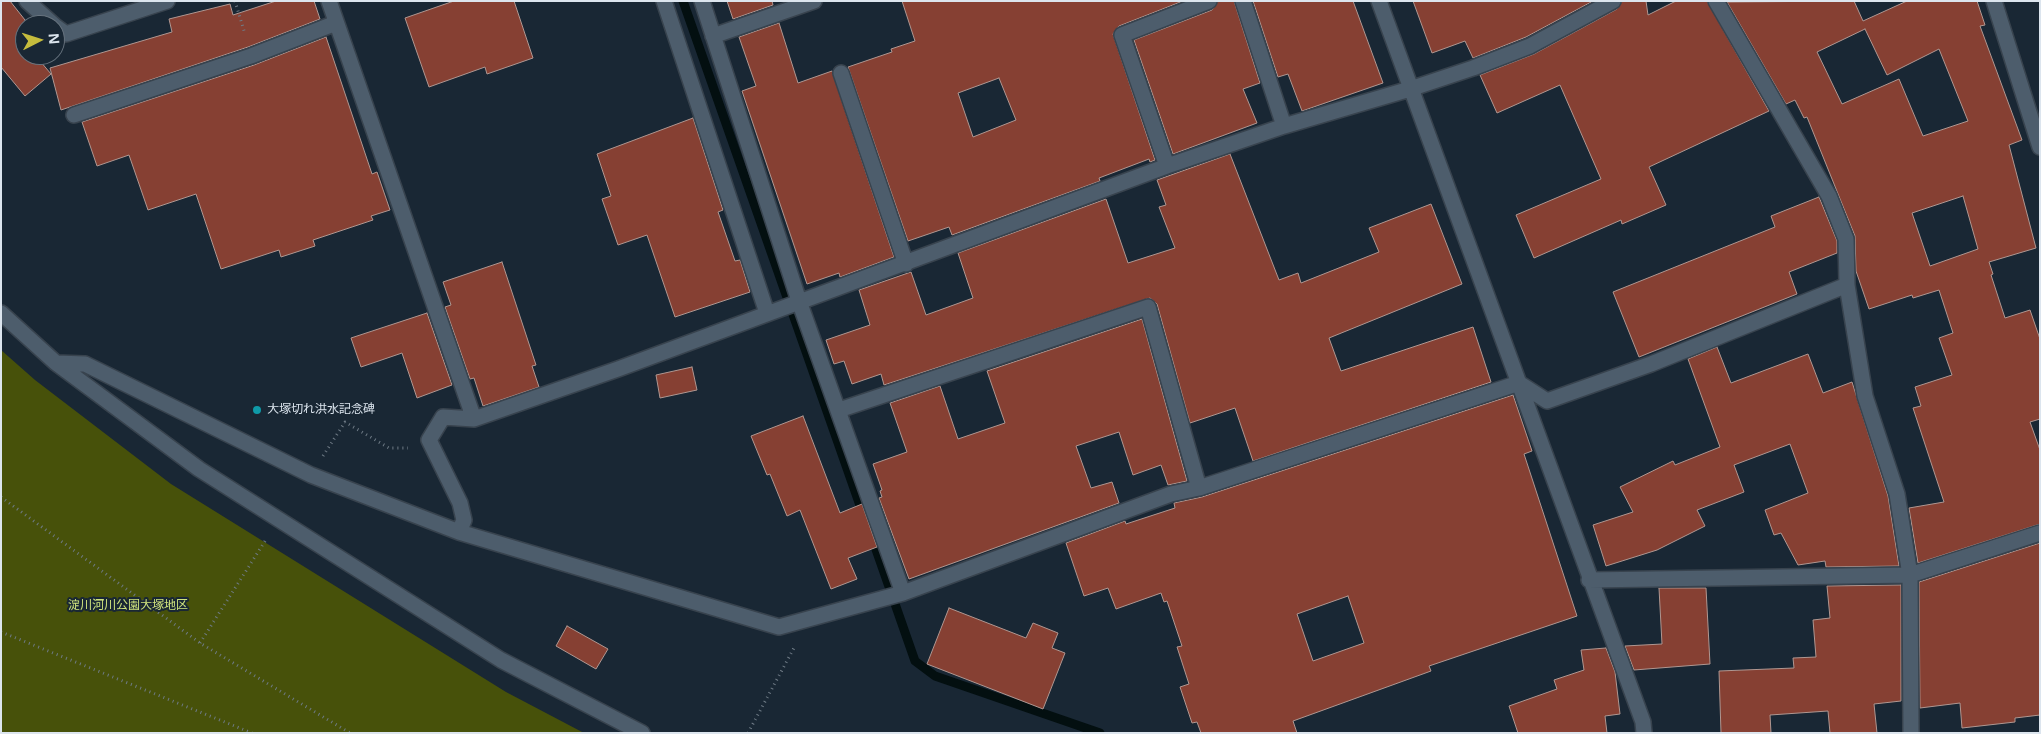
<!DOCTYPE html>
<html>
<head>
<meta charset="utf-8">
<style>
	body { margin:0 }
	#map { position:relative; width:2041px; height:734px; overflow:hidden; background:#192734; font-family:"Noto Sans",sans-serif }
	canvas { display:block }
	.frame { position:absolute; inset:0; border:2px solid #dce5ee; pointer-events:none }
	.north { position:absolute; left:15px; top:15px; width:50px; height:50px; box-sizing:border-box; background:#192734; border:1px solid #67737e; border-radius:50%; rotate:85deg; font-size:14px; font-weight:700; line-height:20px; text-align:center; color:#dce5ee }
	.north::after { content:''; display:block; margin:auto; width:18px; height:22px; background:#c5bc3d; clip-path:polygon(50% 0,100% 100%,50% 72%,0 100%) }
</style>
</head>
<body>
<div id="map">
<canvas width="2041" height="734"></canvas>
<div class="frame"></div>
<div class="north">N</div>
</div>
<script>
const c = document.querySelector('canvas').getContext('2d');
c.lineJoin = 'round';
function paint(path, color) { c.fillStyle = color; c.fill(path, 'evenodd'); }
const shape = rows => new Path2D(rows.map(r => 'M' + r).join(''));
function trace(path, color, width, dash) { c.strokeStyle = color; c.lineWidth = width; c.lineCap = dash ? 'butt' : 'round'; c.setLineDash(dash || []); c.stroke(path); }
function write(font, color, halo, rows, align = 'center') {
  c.font = font + ' "Noto Sans","Noto Sans JP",sans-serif'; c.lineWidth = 4; c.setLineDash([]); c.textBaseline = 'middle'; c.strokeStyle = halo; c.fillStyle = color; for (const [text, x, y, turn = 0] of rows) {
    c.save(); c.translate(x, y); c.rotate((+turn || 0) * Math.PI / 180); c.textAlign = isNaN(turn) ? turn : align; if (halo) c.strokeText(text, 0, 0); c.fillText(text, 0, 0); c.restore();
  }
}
paint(shape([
	[1,350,35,380,171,484,506,692,584,733,1,733]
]), '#47510a');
trace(shape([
	[683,1,863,514],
	[872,538,915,661,935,676,1100,733]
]), '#030f10', 9);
const building = shape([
	[1,1,10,1,25,20,25,55,35,55,51,74,25,96,1,67,1,1],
	[276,1,314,1,320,19,248,47,61,110,50,68,172,32,169,19,230,4,233,15,276,1],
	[454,1,514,1,533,58,487,74,485,67,429,87,405,18,454,1],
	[727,1,772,1,773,5,733,19,727,1],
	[902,1,1183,1,1119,26,1113,34,1155,160,1150,162,1149,159,1099,178,1100,181,952,235,949,227,908,241,848,67,892,52,891,49,915,41,902,1],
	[999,78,1016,120,973,137,958,93,999,78],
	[1218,1,1234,1,1260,83,1243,89,1257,123,1173,154,1134,40,1212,10,1218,1],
	[1253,1,1353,1,1383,83,1302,111,1288,74,1278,77,1253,1],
	[1413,1,1593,1,1526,37,1473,58,1465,41,1432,53,1413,1],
	[1622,1,1646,1,1648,15,1676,1,1707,1,1769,111,1649,167,1666,205,1622,224,1621,220,1534,258,1516,215,1601,179,1560,85,1497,113,1480,75,1534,54,1617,9,1622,1],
	[1854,1,1863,21,1907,1,1977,1,1985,25,1980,26,2022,140,2009,145,2036,248,1989,262,1993,274,1991,275,2005,318,2030,310,2040,339,2040,419,2030,422,2040,450,2040,524,1918,563,1909,508,1944,502,1913,408,1921,406,1915,387,1952,375,1939,338,1953,333,1939,290,1913,298,1912,295,1869,309,1856,271,1855,236,1807,117,1804,118,1795,100,1786,104,1727,2,1854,1],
	[1865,29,1887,75,1939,49,1968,121,1923,136,1899,79,1842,104,1817,52,1865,29],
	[1963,196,1978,249,1930,266,1912,213,1963,196],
	[779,23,798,83,832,71,894,257,840,277,839,273,807,284,742,91,756,86,739,37,779,23],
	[326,37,372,174,377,172,390,210,371,216,373,220,313,240,315,246,281,257,279,250,221,269,196,194,148,210,129,155,97,166,82,122,254,65,326,37],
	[693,118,723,210,718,212,735,261,740,260,750,292,675,317,647,235,618,245,602,199,611,196,597,154,693,118],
	[1230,154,1279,280,1298,273,1301,283,1379,252,1369,228,1431,204,1462,284,1329,338,1341,371,1473,327,1491,382,1253,461,1235,408,1190,423,1157,304,1150,298,884,385,881,374,852,384,844,361,834,364,826,340,870,325,859,290,911,272,926,315,973,298,958,253,1106,199,1128,263,1175,248,1159,207,1166,205,1157,180,1230,154],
	[1819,197,1837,241,1837,253,1789,272,1797,294,1639,357,1613,292,1775,227,1771,216,1819,197],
	[502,262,536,365,532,366,539,387,483,406,474,378,470,379,445,307,451,305,443,282,502,262],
	[427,313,452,385,417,398,402,353,361,367,351,338,427,313],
	[1142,319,1187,481,1168,485,1161,465,1133,475,1119,432,1076,446,1091,488,1112,482,1119,503,909,579,879,498,882,497,880,491,882,490,873,464,907,452,890,403,940,386,958,439,1005,423,987,371,1142,319],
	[1717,347,1731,383,1808,354,1823,393,1852,382,1888,496,1899,566,1826,567,1825,561,1798,565,1781,533,1774,535,1765,510,1808,493,1790,444,1734,465,1744,492,1697,510,1705,526,1657,550,1606,566,1593,525,1633,512,1620,487,1673,461,1675,465,1720,447,1688,359,1717,347],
	[692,367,697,390,660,398,656,375,692,367],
	[1513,395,1532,451,1524,454,1577,616,1429,666,1431,671,1293,721,1297,733,1201,733,1197,722,1192,723,1180,687,1189,684,1177,647,1182,646,1167,601,1164,602,1161,593,1116,609,1108,588,1084,596,1066,543,1125,521,1126,524,1175,508,1174,503,1202,497,1513,395],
	[1348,596,1364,643,1313,661,1297,614,1348,596],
	[803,416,840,513,862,504,877,547,848,558,857,579,831,589,800,510,787,516,770,474,767,475,751,436,803,416],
	[2040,543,2040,715,2015,718,2015,722,1962,728,1960,703,1920,708,1919,582,2040,543],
	[1901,585,1901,701,1874,704,1877,733,1830,733,1828,711,1770,715,1771,733,1721,733,1719,671,1794,668,1793,658,1816,657,1813,620,1830,618,1827,586,1901,585],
	[1659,588,1706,588,1710,664,1634,670,1625,646,1662,644,1659,588],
	[949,608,1026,638,1033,623,1058,633,1052,648,1065,653,1043,709,927,664,949,608],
	[567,626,608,649,596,669,556,646,567,626],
	[1606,648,1615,672,1620,714,1605,716,1607,733,1518,733,1509,706,1557,689,1554,680,1584,670,1581,650,1606,648]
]);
paint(building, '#864033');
trace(building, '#b09791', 1);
const minor = shape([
	[27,1,54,25],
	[329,1,474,419],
	[664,1,767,313],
	[702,1,799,301,903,593],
	[1243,1,1284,126],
	[1379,1,1643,722,1644,733],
	[1716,1,1829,196,1846,239,1847,285,1865,396,1897,494,1910,575,1911,733],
	[1994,1,2040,147],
	[55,26,66,34,167,1],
	[713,36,814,1],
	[841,73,906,264],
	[74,115,251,56,336,23],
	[1167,166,1122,35,1209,1],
	[1,313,56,363,199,469,501,660,642,733],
	[56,363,85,364,311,475,459,532,779,627,903,593,1171,494,1199,488,1519,383,1547,401,1651,364,1847,285],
	[839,410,1148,307,1199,488],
	[459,532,464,520,460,503,429,440,443,417,474,419,618,369,1167,166,1284,126,1410,89,1473,68,1530,46,1613,1],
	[1589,580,1910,575,2040,533]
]);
trace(minor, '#38434e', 18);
trace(shape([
	[235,1,245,34],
	[323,456,345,422,389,448,408,448],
	[1,497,200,643,350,733],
	[1,632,252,733],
	[200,643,267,538],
	[748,733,795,646]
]), '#6f7b86', 3, [1, 4]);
trace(minor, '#4d5d6c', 15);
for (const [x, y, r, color] of [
	[257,410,5,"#0f9aa8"]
]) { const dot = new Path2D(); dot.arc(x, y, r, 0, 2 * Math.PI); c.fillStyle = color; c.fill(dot); trace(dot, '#192734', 2); }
write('12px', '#dce5ee', '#192734', [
	["大塚切れ洪水記念碑",267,410]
], 'left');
write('12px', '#d0e47e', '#192734', [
	["淀川河川公園大塚地区",128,606]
]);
</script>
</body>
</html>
